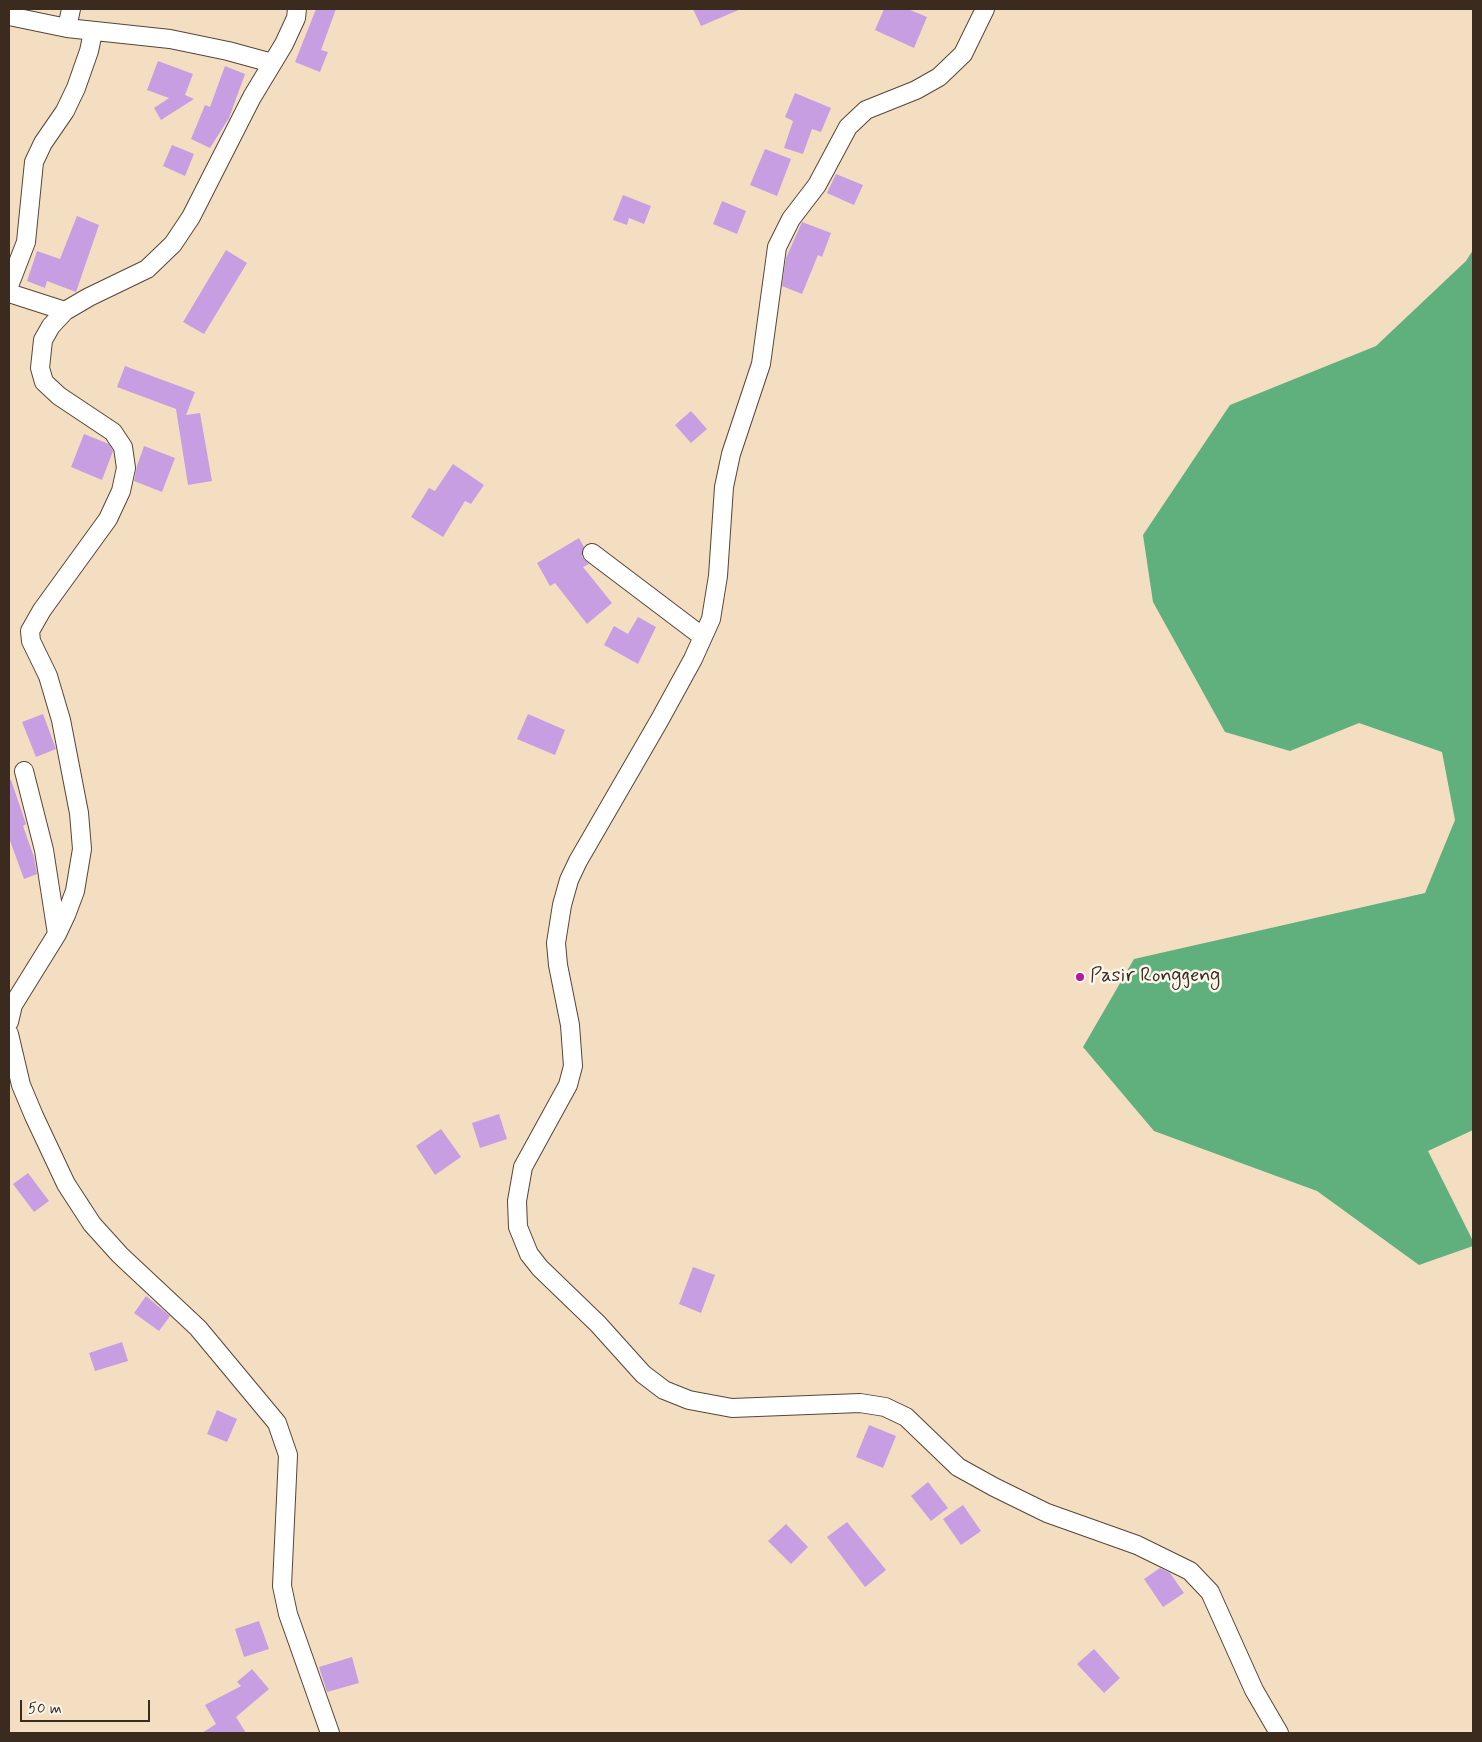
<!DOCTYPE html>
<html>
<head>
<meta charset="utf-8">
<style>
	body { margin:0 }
	#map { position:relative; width:1482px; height:1742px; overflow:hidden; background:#f3dec2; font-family:Mynerve,sans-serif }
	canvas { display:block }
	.frame { position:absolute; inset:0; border:10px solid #3b2a1e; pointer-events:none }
	.scale { position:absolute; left:20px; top:1700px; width:130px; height:22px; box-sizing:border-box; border:2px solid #3b2a1e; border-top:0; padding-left:6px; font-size:15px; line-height:18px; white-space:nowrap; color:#3b2a1e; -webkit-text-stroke:4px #fbf7ec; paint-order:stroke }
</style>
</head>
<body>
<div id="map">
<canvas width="1482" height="1742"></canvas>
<div class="frame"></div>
<div class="scale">50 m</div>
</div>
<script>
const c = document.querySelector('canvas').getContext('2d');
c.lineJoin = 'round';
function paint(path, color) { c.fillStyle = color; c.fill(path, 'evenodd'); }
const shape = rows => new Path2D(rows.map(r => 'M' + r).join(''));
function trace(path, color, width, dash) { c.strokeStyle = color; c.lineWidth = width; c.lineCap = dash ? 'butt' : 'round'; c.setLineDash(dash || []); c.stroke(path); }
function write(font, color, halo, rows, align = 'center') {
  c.font = font + ' Mynerve,sans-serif'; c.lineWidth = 5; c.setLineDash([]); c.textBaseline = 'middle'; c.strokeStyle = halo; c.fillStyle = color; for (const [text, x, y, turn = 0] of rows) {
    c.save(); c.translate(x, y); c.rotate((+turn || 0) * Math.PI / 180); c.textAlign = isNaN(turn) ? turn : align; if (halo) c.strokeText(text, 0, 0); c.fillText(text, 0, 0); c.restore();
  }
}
paint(shape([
	[1473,250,1473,1130,1428,1151,1473,1241,1473,1246,1419,1265,1317,1191,1154,1131,1083,1047,1134,959,1425,893,1455,820,1442,752,1359,723,1290,751,1225,732,1153,602,1143,535,1230,405,1376,346,1466,261]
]), '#5fb07c');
paint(shape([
	[316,9,336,9,321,50,328,52,320,72,295,62],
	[693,9,741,9,701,26],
	[884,9,908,9,927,17,914,48,875,30],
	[158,61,193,74,185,95,194,99,161,120,154,108,169,98,147,90],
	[225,66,245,74,229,118,210,148,191,139,205,105,210,107],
	[795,93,831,108,821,132,812,129,803,154,784,148,793,121,785,117],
	[172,145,194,154,185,176,163,166],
	[765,149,791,159,777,196,750,185],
	[836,174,863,185,854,205,827,193],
	[623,195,651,206,644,224,629,218,627,225,613,220],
	[722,201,746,211,737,234,713,224],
	[77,216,99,225,76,292,47,281,45,288,27,281,37,251,60,259],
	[802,222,831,233,822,257,818,255,802,294,782,286,786,258],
	[226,250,247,263,204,334,183,322],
	[125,366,195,392,186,415,200,413,212,481,188,485,176,409,117,387],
	[691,411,707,429,691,443,675,425],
	[84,434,109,444,113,451,102,480,71,467],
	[144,446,175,458,162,492,134,481,137,466],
	[453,464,484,485,471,504,465,501,443,537,411,517,429,488,435,491],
	[579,538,584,547,582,557,589,564,583,567,612,603,587,624,555,583,550,586,537,563],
	[638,617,656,627,638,664,604,645,614,626,628,634],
	[43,714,56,749,36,757,22,722],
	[528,714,565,730,555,755,517,739],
	[9,780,11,780,26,824,23,826,34,857,37,874,24,879,9,838],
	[499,1114,507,1139,480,1148,472,1123],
	[441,1129,461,1157,435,1175,416,1146],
	[28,1173,49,1201,34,1212,13,1184],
	[693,1267,715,1275,701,1313,679,1304],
	[146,1296,170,1316,159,1331,134,1313],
	[122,1342,128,1361,95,1371,89,1353],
	[217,1410,237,1419,227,1442,207,1434],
	[869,1425,896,1436,883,1468,856,1457],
	[928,1482,948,1508,931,1521,911,1496],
	[963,1505,981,1531,961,1545,943,1519],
	[847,1522,886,1570,865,1587,827,1537],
	[786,1524,808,1547,791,1564,768,1541],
	[1160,1568,1170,1573,1184,1593,1163,1607,1144,1579],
	[259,1621,269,1649,244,1657,235,1629],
	[1094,1649,1120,1678,1104,1693,1077,1664],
	[352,1657,359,1683,327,1692,319,1667],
	[252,1669,269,1689,236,1717,246,1733,202,1733,216,1724,205,1705,241,1686,237,1682]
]), '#c79ee2');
const minor = shape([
	[985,9,963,54,939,77,916,90,866,110,848,127,817,185,791,219,777,247,761,364,731,454,724,487,718,576,711,619,693,659,659,721,578,861,569,880,562,905,556,943,558,965,570,1025,573,1066,568,1085,523,1167,517,1201,518,1227,529,1254,540,1268,598,1324,643,1374,664,1390,689,1400,732,1408,860,1403,885,1407,906,1417,958,1467,994,1487,1047,1513,1137,1545,1190,1571,1210,1592,1254,1690,1279,1733],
	[9,16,67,28,170,39,228,51,272,63],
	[67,28,71,9],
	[9,286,26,242,34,162,43,143,65,111,76,88,89,51,93,32],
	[9,293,65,311],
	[592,553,703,637],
	[24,771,44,850,57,934],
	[9,1022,13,1005,57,934,66,915,75,891,82,849,79,813,61,720,48,676,31,641,30,631,42,610,108,519,121,491,126,468,123,447,113,432,59,396,44,382,40,368,43,340,51,326,65,311,89,297,147,269,173,244,191,217,252,97,284,44,296,18,297,9],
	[9,1034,21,1085,34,1116,66,1184,92,1224,120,1255,198,1328,277,1423,288,1455,282,1586,288,1614,330,1733]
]);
trace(minor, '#574537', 20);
trace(minor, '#fff', 18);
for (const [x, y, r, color] of [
	[1080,977,5,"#b5179e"]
]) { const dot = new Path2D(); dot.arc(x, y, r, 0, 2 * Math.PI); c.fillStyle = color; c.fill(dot); trace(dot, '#fbf7ec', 2); }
write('20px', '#3b2a1e', '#fbf7ec', [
	["Pasir Ronggeng",1090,977]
], 'left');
</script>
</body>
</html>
